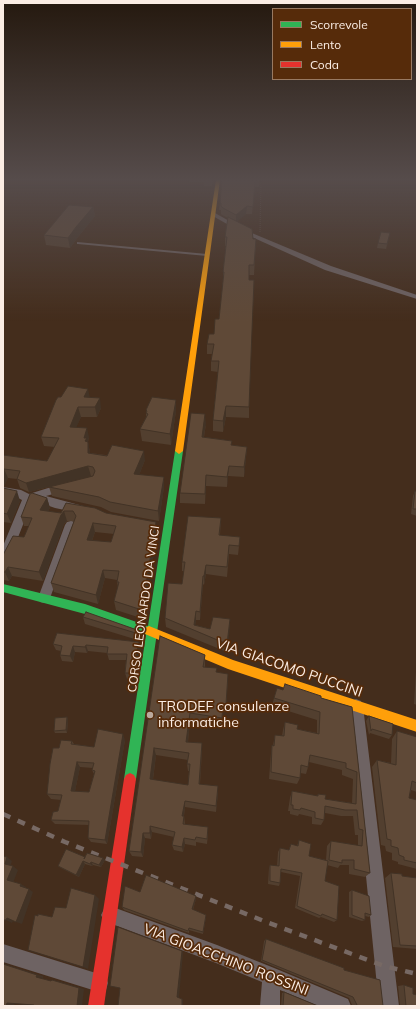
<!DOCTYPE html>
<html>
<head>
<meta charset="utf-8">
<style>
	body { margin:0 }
	#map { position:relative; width:420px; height:1009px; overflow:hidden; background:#442d1c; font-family:Mulish,sans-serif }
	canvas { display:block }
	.frame { position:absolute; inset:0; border:4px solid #fbede4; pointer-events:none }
	.legend { position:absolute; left:272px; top:8px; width:140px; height:72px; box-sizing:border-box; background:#562b0a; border:1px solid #987961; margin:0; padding:5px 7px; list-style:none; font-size:12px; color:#fbede4 }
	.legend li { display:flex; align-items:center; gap:8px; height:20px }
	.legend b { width:20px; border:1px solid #987961 }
</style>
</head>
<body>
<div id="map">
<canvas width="420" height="1009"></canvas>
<div class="frame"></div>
<ul class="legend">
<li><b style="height:5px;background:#30b455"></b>Scorrevole</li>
<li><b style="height:5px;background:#ff9f0a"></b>Lento</li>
<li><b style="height:5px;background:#e5322d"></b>Coda</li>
</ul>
</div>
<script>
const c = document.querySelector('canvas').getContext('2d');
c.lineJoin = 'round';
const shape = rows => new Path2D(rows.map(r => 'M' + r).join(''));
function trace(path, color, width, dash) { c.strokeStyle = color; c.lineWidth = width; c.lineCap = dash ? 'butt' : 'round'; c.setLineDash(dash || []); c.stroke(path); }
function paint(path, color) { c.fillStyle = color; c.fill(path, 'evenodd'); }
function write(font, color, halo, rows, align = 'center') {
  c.font = font + ' Mulish,sans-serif'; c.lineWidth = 3.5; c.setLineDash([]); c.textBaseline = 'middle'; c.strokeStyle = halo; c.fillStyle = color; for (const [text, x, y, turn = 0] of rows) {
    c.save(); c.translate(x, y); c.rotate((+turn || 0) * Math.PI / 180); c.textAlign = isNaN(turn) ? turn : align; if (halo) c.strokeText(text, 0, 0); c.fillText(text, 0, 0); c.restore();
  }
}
trace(shape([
	[260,232,261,180]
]), '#746662', 1, [0.5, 1.5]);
paint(shape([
	[77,242,207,254,209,255,207,256,78,244,77,244,77,242]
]), '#6e6363');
paint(shape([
	[211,213,215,213,247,231,331,266,417,295,417,299,325,270,243,233,211,215,211,213],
	[64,483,68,484,69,487,68,490,46,496,83,506,85,509,83,512,79,513,55,508,35,501,32,502,9,560,7,563,3,565,3,546,22,500,18,498,3,495,3,487,21,490,29,494,64,483],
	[71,521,75,522,77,525,50,598,48,602,44,603,40,602,38,598,65,525,67,522,71,521],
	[356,699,361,701,363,706,399,1006,379,1006,349,706,351,701,356,699],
	[110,906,217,945,279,970,348,999,351,1006,318,1006,280,990,280,1006,260,1006,262,982,216,963,104,921,101,915,104,909,110,906],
	[3,944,99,974,106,976,108,983,106,990,99,992,3,962,3,944]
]), '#6e6363');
paint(shape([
	[179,448,183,451,136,779,134,783,130,785,126,783,124,779,146,635,85,614,3,592,3,584,85,604,148,626,175,451,179,448]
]), '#30b455');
paint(shape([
	[216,180,220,180,183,451,179,454,175,451,216,180],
	[149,626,233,660,417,720,417,732,228,669,145,634,144,631,145,628,149,626]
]), '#ff9f0a');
paint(shape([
	[130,773,134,775,136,779,104,1006,88,1006,124,779,126,775,130,773]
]), '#e5322d');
trace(shape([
	[3,814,65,842,269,923,384,966,417,974]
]), '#776964', 4.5, [8, 8]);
paint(shape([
	[188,180,213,180,212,186,204,186,204,182,189,182],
	[222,180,259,180,259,187,255,187,252,214,246,214,237,221,253,239,256,239,254,275,249,275,249,418,226,417,223,432,213,431,213,420,218,372,211,371,211,361,212,354,207,354,207,344,214,334,219,319,223,282,223,272,226,246,225,246,225,237,228,218,222,215,221,214,221,210,219,210,220,203],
	[93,207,95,216,78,237,70,248,46,245,44,235],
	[390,233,386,249,377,248,378,243],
	[61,397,89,397,101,408,97,417,81,417,76,427,89,437,88,442,90,453,145,460,139,475,164,477,164,487,159,521,111,512,101,507,52,496,49,487,29,492,20,488,17,479,8,478,4,486,3,486,3,455,47,461,55,447,44,446,41,437],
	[91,476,93,476,51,486],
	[176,400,176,411,171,445,142,441,140,429,146,417,146,410],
	[206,424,204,437,232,441,231,445,247,447,244,477,228,476,227,487,206,486,205,504,180,503,180,493],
	[3,488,20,501,11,523,3,522],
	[415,491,417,491,417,516,411,514,413,496],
	[47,498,50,508,48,511,61,513,66,503,106,513,157,532,144,619,116,610,114,601,118,587,117,582,117,580,105,578,98,604,54,592,51,583,74,521,67,521,64,524,43,581,12,576,9,581,3,580,3,555,24,537,29,526,24,526,21,517],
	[95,532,114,534,111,542,92,541],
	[221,518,220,535,239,546,238,555,229,554,227,577,206,574,204,585,203,584,200,620,196,620,195,625,210,629,230,619,227,652,166,627,165,618,182,584,184,571,182,571,182,562],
	[83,617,140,631,141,638,141,641,85,624],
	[57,633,140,648,135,678,127,679,125,673,126,660,109,660,107,653,88,651,87,653,75,652,73,662,62,661,60,655,61,651,56,650,53,644],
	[160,636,205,655,205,668,216,672,228,674,226,712,223,712,222,726,190,721,188,742,202,743,202,750,200,784,218,793,216,812,185,807,184,816,185,824,208,833,207,844,196,842,196,846,185,844,183,852,174,850,172,845,174,837,152,832,151,839,145,838,143,857,132,856,129,851],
	[156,755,188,760,187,764,188,771,189,771,188,785,153,780],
	[417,668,417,705,414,704,416,671],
	[283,690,321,698,352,707,370,873,365,877,349,874,349,865,340,865,338,868,327,865,325,881,337,920,334,922,321,917,319,918,295,908,300,876,281,872,280,883,279,886,268,884,269,868,270,865,277,866,278,852,280,848,289,850,291,844,297,846,299,840,309,856,326,860,327,846,331,841,358,846,358,835,355,835,353,816,341,816,325,813,324,820,321,825,312,824,312,817,299,814,298,816,290,814,290,811,288,811,290,798,292,791,317,796,318,794,325,799,352,803,353,779,342,775,342,770,309,762,308,767,306,774,300,773,300,778,297,784,269,779,271,753,272,745,273,745,275,735,282,736,283,730,285,722,297,729,317,733,317,720,272,706,274,698],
	[369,716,392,735,389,739,370,733,369,735,366,721],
	[67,717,68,720,67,733,55,733,54,731],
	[397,731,417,737,417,792,411,790,409,798,417,800,417,869,398,864,398,862,392,860,392,853,386,851,385,846,381,845,372,767,377,760,391,763,392,739],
	[125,740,107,844,91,842,88,838,89,825,55,824,51,820,58,811,61,800,51,799,47,794,59,748,72,741,74,744,94,747],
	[80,767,93,768,92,770,94,774,89,792,75,791],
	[85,857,105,860,101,867,93,865,92,866,85,864,79,877,61,868,58,866],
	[391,873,402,876,417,878,417,949,393,947,385,878],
	[352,890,371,915,369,917,365,916,365,920,362,921,349,917,349,892],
	[140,892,196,896,196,899,193,910,206,915,206,917,203,934,189,930,189,933,124,910,122,907],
	[266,939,344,970,383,1006,352,1006,352,1005,349,998,261,961,264,941],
	[404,985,413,994,417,1006,400,1006,398,986],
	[284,992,318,1006,281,1006,282,993]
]), '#523f2f');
paint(shape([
	[247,206,246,214,236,223,236,215],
	[93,207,95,216,78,237,70,248,68,238,76,227],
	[88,389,90,398,84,397],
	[100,398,101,408,97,417,95,407],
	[176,400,176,411,171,445,170,434],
	[226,406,226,417,223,432,223,421],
	[78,407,81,417,72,437,70,427],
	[205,414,206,424,202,447,202,437],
	[87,428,89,437,88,443,88,442,90,452,91,462,84,438],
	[247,447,246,458,244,477,244,467],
	[144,451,145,460,136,483,134,474],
	[88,466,91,476,29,492,26,483],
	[229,466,228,476,227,487,227,477],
	[4,469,8,478,4,486,3,483,3,471],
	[206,475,206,486,205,504,205,494],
	[164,477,164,487,159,521,158,511],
	[17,491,20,501,11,523,7,514],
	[47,498,50,508,43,519,40,510],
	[64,511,67,521,64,524,43,581,39,572,61,515],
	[156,522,157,532,144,619,142,610],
	[93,523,95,532,89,549,87,540],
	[206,565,206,574,204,585,204,576],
	[8,567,12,576,9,581,5,572],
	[103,570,105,578,98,604,96,595],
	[203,576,203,584,200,620,200,612],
	[196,611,196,620,195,631,194,625],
	[230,619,230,627,227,652,227,644],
	[140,631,141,638,141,641,139,634],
	[139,642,140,648,135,678,133,673],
	[86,645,88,651,87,653,85,647],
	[73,646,75,652,73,662,70,656],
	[190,713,190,721,187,749,186,742],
	[67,717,68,720,67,733,66,730],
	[123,734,125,740,107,844,105,840],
	[202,743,202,750,199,790,199,784],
	[154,748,156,755,152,786,150,779],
	[77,762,80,767,74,796,71,791],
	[218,786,218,793,216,812,216,806],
	[185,801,185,807,183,822,182,816],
	[150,826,152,832,151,839,150,833],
	[143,833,145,838,143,857,141,852],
	[184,838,185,844,183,852,182,847],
	[7,857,12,861,10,867,5,864],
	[103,858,105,860,101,867,99,865],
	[83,861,85,864,79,877,76,875],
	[91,862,93,865,92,866,90,864],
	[13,866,18,870,13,883,7,880],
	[21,884,26,887,25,889,20,886],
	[29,889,33,892,22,924,16,922],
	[95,895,99,899,88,969,83,967],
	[196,896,196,899,192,912,192,909],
	[206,915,206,917,203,934,203,932],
	[7,918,13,921,12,923,6,920],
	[182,951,183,953,179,998,177,997],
	[3,964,43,976,43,978,36,977],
	[52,980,57,981,84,989,82,1006,77,1006],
	[182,999,183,999,183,1006,182,1006],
	[7,1003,15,1004,14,1006,6,1006]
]), '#423326');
const building = shape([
	[222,180,259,180,255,180,253,207,247,206,236,215,223,208,221,206,221,203,220,203,222,180],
	[69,205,93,207,76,227,68,238,44,235,69,205],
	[228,217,252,229,253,239,256,239,254,265,249,265,249,280,254,280,249,407,226,406,223,421,213,420,219,361,211,361,214,344,207,344,209,334,214,334,215,319,219,319,224,272,223,272,227,237,225,237,228,217],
	[381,232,390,233,387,244,378,243,381,232],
	[68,386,88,389,84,397,100,398,95,407,78,407,70,427,87,428,84,438,87,438,85,441,88,442,88,453,107,456,112,445,144,451,134,474,164,477,158,511,110,502,99,497,49,487,93,476,95,471,93,467,88,466,26,483,17,479,20,471,4,469,3,471,3,455,47,461,59,438,41,437,56,400,58,397,61,397,68,386],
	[152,397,176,400,170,434,140,429,148,414,146,413,147,411,146,410,152,397],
	[191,413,205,414,202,437,232,441,231,445,247,447,244,467,229,466,227,477,206,475,205,494,180,493,191,413],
	[3,488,17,491,7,514,3,513,3,488],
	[415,491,417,491,417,509,413,509,415,491],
	[32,493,47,498,40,510,61,513,66,503,95,508,106,513,156,522,142,610,114,601,119,582,117,582,119,571,103,570,96,595,51,583,76,516,73,511,64,511,61,515,39,572,8,567,5,572,3,572,3,555,13,536,24,537,32,518,21,517,30,494,32,493],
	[93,523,116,526,111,542,87,540,93,523],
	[188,516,221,518,219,535,240,537,239,546,229,545,227,567,206,565,204,576,203,576,200,612,196,611,194,625,210,629,213,617,230,619,227,644,165,618,168,583,182,584,185,562,182,562,188,516],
	[86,612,140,631,139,634,83,617,86,612],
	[57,633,139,642,133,673,125,673,127,654,107,654,108,647,86,645,85,647,73,646,70,656,60,655,62,646,53,644,57,633],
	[160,636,205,655,203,667,217,668,216,672,228,674,226,704,223,704,222,718,190,713,186,742,202,743,199,784,218,786,216,806,185,801,182,816,184,816,183,824,208,827,207,839,196,837,195,840,184,838,182,847,172,845,175,832,150,826,150,833,143,833,141,852,129,851,160,636],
	[154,748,189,753,187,764,190,764,188,785,150,779,154,748],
	[285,684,321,696,321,698,352,707,370,873,354,869,354,860,342,860,342,863,329,860,331,841,362,846,363,830,359,829,357,810,345,810,325,806,324,820,315,818,315,812,301,808,300,810,293,809,293,805,291,805,292,791,318,796,318,794,326,795,325,799,356,804,357,772,346,768,346,763,310,755,308,767,301,765,300,778,271,772,272,745,274,746,275,735,284,736,285,722,298,725,297,729,319,734,320,712,274,698,277,688,283,690,285,684],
	[369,716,393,724,392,735,372,729,371,731,369,716],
	[67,717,66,730,54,731,55,718,67,717],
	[98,729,123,734,105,840,88,838,89,821,51,820,53,812,58,811,62,795,47,794,50,764,53,748,59,748,61,740,72,741,71,744,94,747,98,729],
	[77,762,94,763,92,770,95,771,89,792,71,791,77,762],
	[397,731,417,737,417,783,412,781,409,798,417,800,417,863,404,860,404,857,399,855,398,848,391,846,391,840,387,839,377,760,396,765,397,731],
	[299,840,311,844,309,856,328,861,325,881,339,886,337,920,322,914,321,916,297,906,302,873,281,869,280,883,270,881,270,865,279,866,280,848,289,850,291,844,298,846,299,840],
	[66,849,85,857,84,859,87,853,103,858,99,865,91,862,90,864,83,861,76,875,58,866,66,849],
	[3,856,7,857,5,864,13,866,7,880,21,884,20,886,29,889,16,922,7,918,6,920,3,920,3,856],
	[391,873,402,874,402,876,417,878,417,946,400,945,391,873],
	[146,875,196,896,192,909,206,915,203,932,189,928,188,931,122,907,125,886,140,892,146,875],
	[71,888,95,895,83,967,28,950,35,915,38,916,38,914,52,917,55,907,66,908,71,888],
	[352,890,369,896,371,915,365,913,365,920,352,915,352,890],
	[118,927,182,951,177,997,182,999,182,1006,118,1006,120,988,110,986,118,927],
	[266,939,344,968,344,970,380,980,383,1006,356,1006,357,1005,353,997,262,960,266,939],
	[3,964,37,975,36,977,51,981,52,980,79,988,77,1006,34,1006,34,1005,7,1003,6,1006,3,1006,3,964],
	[404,985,413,988,413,994,417,995,417,1006,406,1006,404,985],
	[284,992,318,1006,283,1006,284,992]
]);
paint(building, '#5f4937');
trace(building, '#423326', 1);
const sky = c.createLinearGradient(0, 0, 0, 321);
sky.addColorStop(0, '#25190f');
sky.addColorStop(0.56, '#564c4b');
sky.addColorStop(1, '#564c4b00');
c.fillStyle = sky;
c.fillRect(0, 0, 420, 321);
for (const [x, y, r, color] of [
	[150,715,4,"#bbaa9e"]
]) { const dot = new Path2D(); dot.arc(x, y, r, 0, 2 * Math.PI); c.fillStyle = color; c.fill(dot); trace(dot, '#562b0a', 1.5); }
write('12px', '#fbede4', '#562b0a', [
	["CORSO LEONARDO DA VINCI",144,609,-82]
]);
write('14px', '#fbede4', '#562b0a', [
	["VIA GIACOMO PUCCINI",289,668,19],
	["VIA GIOACCHINO ROSSINI",226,960,21]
]);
write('14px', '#fbede4', '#562b0a', [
	["TRODEF consulenze",158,707],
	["informatiche",158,723]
], 'left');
</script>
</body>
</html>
